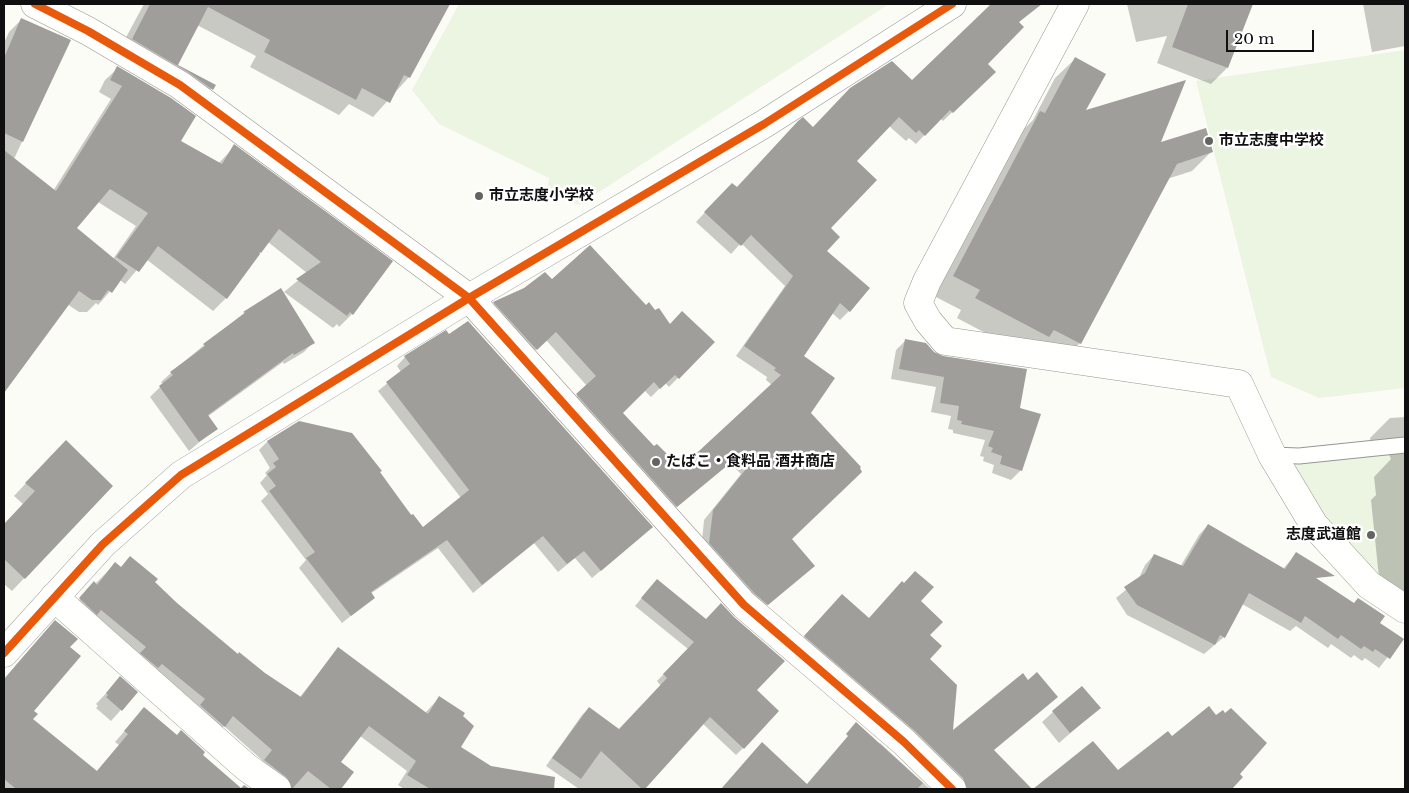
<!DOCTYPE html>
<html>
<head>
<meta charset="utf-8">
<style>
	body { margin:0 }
	#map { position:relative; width:1409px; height:793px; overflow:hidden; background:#fcfcf6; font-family:"Libre Baskerville",serif }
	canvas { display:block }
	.frame { position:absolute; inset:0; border:5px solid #101010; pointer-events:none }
	.scale { position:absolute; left:1226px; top:30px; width:88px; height:22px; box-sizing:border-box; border:2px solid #101010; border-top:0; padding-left:6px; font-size:15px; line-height:18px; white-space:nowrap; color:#101010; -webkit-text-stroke:4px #fff; paint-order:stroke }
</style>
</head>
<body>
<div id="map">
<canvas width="1409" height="793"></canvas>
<div class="frame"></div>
<div class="scale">20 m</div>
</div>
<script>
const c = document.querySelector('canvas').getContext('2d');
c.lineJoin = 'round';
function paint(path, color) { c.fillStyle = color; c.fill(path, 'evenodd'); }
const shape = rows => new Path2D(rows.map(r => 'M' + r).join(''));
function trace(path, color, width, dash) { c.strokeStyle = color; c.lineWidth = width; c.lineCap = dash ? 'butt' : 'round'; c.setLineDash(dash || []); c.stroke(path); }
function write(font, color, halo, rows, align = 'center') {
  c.font = font + ' "Libre Baskerville","Noto Sans JP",serif'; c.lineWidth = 5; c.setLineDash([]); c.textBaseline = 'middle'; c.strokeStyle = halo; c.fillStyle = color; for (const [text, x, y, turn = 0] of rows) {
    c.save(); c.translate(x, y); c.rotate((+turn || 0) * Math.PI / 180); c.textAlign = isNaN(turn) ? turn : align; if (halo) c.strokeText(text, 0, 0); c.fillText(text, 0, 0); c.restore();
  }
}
paint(shape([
	[459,4,889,4,579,205,547,193,549,178,439,124,412,90],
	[1405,50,1405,388,1319,398,1271,377,1196,81],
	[1405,446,1405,599,1357,557,1319,513,1285,460]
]), '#ecf4e2');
paint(shape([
	[144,4,448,4,409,77,373,117,349,104,339,115,250,67,256,56,197,25,176,65,214,86,196,105,117,54],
	[992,4,1032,4,1029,7,1033,9,1018,23,986,64,994,72,943,121,940,118,916,144,909,138,906,141,889,126,855,161,829,228,825,251,849,311,840,320,832,313,802,356,810,413,791,539,813,566,758,613,701,552,704,520,741,474,730,463,667,515,568,404,587,386,546,340,527,358,485,312,494,303,551,281,646,306,670,325,713,342,669,387,665,383,651,397,645,391,621,413,654,448,677,467,686,464,772,385,766,380,767,377,736,356,785,286,741,243,731,254,696,222,723,193,737,189,812,128,912,81],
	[1127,4,1179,5,1251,4,1227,68,1211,84,1157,63,1167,36,1136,42],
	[1363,4,1405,4,1405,46,1372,52],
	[21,20,69,40,14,159,53,191,111,99,99,92,105,80,118,68,179,141,218,164,235,146,391,261,352,314,339,327,337,324,333,328,284,292,307,273,268,242,226,298,213,311,146,259,125,284,120,280,98,305,96,303,87,312,79,312,67,304,4,391,4,43,9,32],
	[98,202,136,226,113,259,75,228],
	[1075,59,1084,112,1159,144,1212,151,1192,171,1167,179,1080,343,1060,363,1029,356,957,318,961,310,934,296,1021,132,1033,120,1055,78],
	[281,289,313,342,304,352,284,364,283,362,207,417,216,428,189,451,150,397,163,384,161,382,171,373,204,345,244,313],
	[906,340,933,353,1019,408,1021,470,1011,480,992,473,994,465,983,461,984,457,980,456,985,440,953,433,953,430,948,429,951,416,931,412,936,387,891,379,896,350],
	[405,357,643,535,592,578,575,558,558,572,534,543,473,593,438,548,370,594,373,598,342,623,299,568,306,560,261,501,268,494,260,483,267,475,265,473,270,468,259,450,267,442,300,422,379,472,422,529,461,498,378,391,401,372,397,366],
	[1405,417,1405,616,1382,607,1371,500,1376,495,1374,477,1391,459,1389,455,1372,456,1370,438,1390,418],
	[53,454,112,486,12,591,4,584,4,525,23,504,14,496],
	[1208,525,1283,569,1296,554,1310,575,1402,639,1379,668,1365,658,1362,661,1354,655,1351,658,1331,644,1328,648,1296,626,1290,631,1242,604,1224,637,1204,654,1127,615,1116,598,1138,580,1145,565,1154,555,1180,567,1199,535],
	[115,564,153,583,237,655,300,697,338,648,425,713,439,698,459,747,490,767,539,775,537,789,404,789,398,785,407,771,360,736,339,762,352,772,339,789,279,789,255,771,263,761,224,726,214,736,70,609],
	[651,587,706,620,755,690,743,748,736,755,702,723,643,789,579,789,546,766,582,715,589,708,619,730,661,686,657,681,688,649,635,606],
	[919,601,928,636,928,660,951,733,1028,682,1056,697,993,750,1030,789,957,789,797,644,835,603,868,619],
	[45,632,69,648,33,711,31,719,96,772,119,745,115,742,144,709,241,789,244,786,248,789,4,789,4,685,18,668,15,666],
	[110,689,136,693,111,721,96,708,98,706,96,704],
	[1099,708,1059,743,1042,722,1053,712],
	[1172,737,1242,777,1231,789,1035,789,1093,742,1118,772],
	[880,743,930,789,843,789],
	[757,748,799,778,790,789,722,789]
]), '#0003');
paint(shape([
	[150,4,450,4,410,78,404,75,390,103,362,88,356,100,264,52,270,40,208,7,178,65,216,85,213,90,188,72,132,39],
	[991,4,1042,4,1019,22,1024,27,988,64,996,72,953,113,950,110,925,136,919,130,916,133,899,117,857,161,877,180,831,228,840,237,827,251,870,288,850,312,840,303,804,356,835,378,811,413,861,467,860,468,862,472,792,539,815,566,768,605,755,594,709,543,713,510,750,464,740,455,677,507,576,394,596,376,556,332,537,350,493,302,524,288,545,272,552,279,590,245,646,305,649,302,655,310,659,308,670,324,682,311,715,342,679,379,675,375,660,389,654,382,623,413,654,446,657,444,678,465,684,460,686,463,781,375,774,370,776,368,744,346,793,276,751,235,741,246,704,212,732,183,737,187,798,121,803,117,813,127,850,88,892,61,912,80],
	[1188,4,1253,4,1228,68,1172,47],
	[21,18,71,40,23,142,4,133,4,58],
	[1075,57,1106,74,1086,110,1186,80,1161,142,1206,128,1213,152,1177,164,1081,344,1054,330,1049,337,975,298,980,290,953,276,1040,111,1045,113],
	[117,66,171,98,196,116,181,141,222,164,234,144,393,261,353,315,350,312,347,316,296,279,321,262,279,229,261,253,259,252,260,254,227,299,158,246,139,272,116,257,148,213,110,189,77,228,128,270,112,293,108,290,101,300,92,300,79,291,4,393,4,150,56,191,122,86,110,80],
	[281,288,315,343,294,355,293,353,208,415,218,429,199,442,159,386,173,375,170,372,205,346,203,344,245,313,243,312],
	[468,321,653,527,601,571,584,551,567,564,543,536,482,585,447,540,371,592,375,598,351,616,306,558,315,552,269,491,276,486,267,474,276,467,273,463,279,459,267,441,299,421,352,433,382,471,380,472,411,515,413,514,423,527,469,490,386,382,410,364,404,356,446,330,449,334],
	[905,339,926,343,934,352,943,356,1027,369,1020,408,1041,414,1022,471,1000,464,1002,456,991,452,993,448,988,446,994,431,961,424,962,421,957,420,959,406,940,403,944,377,899,369],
	[66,440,113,486,25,579,4,559,4,524,35,491,25,483],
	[1208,524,1285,569,1296,552,1335,576,1316,578,1354,603,1358,598,1385,616,1380,623,1404,639,1390,659,1375,649,1373,652,1364,646,1361,649,1341,635,1338,639,1305,616,1301,623,1249,593,1225,638,1220,635,1215,645,1137,605,1124,587,1145,573,1154,554,1183,566],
	[130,556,158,579,155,582,177,603,238,654,239,652,265,673,301,697,338,647,428,714,439,696,465,713,463,716,474,726,461,747,491,766,555,777,554,789,430,789,407,775,416,761,369,726,341,762,354,772,341,789,331,789,308,771,292,789,286,777,264,760,272,750,233,716,225,727,200,705,205,699,162,664,158,668,140,653,146,647,101,610,97,615,79,598,94,581,97,585,115,562,121,567],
	[915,571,934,587,921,601,943,622,930,635,942,646,930,659,957,685,953,730,1023,673,1028,680,1037,672,1058,697,994,750,1032,789,967,789,963,778,915,731,804,636,842,594,869,618,902,581,904,583],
	[657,579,706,619,721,603,734,617,785,661,757,690,779,711,744,749,710,717,645,789,642,789,601,751,581,779,552,758,589,707,619,729,667,678,663,674,694,642,641,598],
	[55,620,78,639,70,647,81,656,34,711,38,714,33,719,97,771,128,734,124,731,144,707,177,735,181,730,205,752,203,755,241,788,244,785,250,789,16,789,4,779,4,679],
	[120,676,138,692,122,711,106,697,108,695,106,693],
	[1082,686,1101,708,1070,733,1052,711],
	[1209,706,1216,715,1223,710,1225,713,1231,708,1267,743,1240,774,1243,777,1232,789,1033,789,1093,741,1118,770,1168,731,1172,736],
	[856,722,923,783,917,789,721,789,762,742,807,784,848,736,846,734]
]), '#a09e9b');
const service = shape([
	[1272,455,1299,456,1405,445]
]);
const minor = shape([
	[35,4,88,31,180,85,469,298,744,605,904,742,952,789],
	[1075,4,927,281,918,303,928,321,945,341,1239,384,1272,455,1314,525,1369,585,1405,609],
	[54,597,246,767,277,789],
	[4,653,103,544,181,475,469,298,764,124,952,4]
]);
trace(service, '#969694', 17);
trace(minor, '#969694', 29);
trace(service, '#fffffe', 15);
trace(minor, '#fffffe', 28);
trace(shape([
	[35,4,88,31,180,85,469,298,744,605,904,742,952,789],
	[4,653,103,544,181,475,469,298,764,124,952,4]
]), '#e8590c', 8);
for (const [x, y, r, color] of [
	[1209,141,5,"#636360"],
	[479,196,5,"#636360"],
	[656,462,5,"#636360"],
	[1371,535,5,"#636360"]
]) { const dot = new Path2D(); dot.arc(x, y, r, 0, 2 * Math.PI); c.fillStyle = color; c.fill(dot); trace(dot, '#fff', 2); }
write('bold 15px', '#101010', '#fff', [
	["市立志度中学校",1219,141],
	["市立志度小学校",489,196],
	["たばこ・食料品 酒井商店",666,462],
	["志度武道館",1361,535,"right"]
], 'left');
</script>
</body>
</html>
